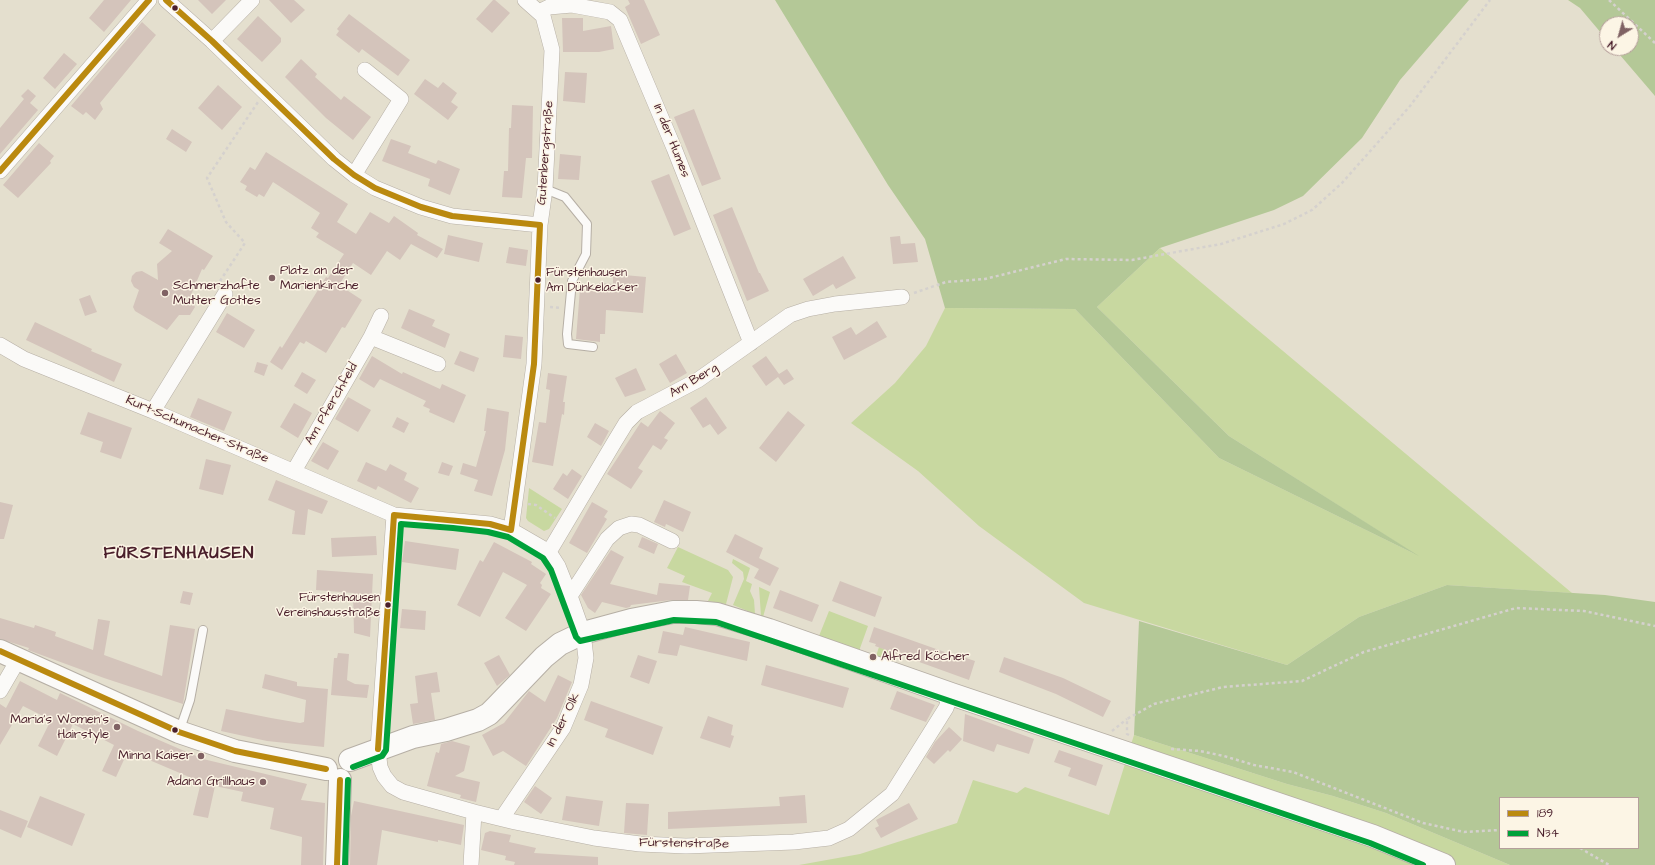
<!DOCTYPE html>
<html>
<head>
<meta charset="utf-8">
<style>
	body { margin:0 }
	#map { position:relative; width:1655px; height:865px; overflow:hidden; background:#e4dfce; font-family:"Architects Daughter",sans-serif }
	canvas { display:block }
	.legend { position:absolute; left:1499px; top:797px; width:140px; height:52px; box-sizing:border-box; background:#fcf5e5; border:1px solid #b59f9b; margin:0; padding:5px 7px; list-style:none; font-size:12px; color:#4a1f2b }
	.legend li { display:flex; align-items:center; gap:8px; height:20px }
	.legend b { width:20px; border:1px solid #b59f9b }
	.north { position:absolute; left:1599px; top:16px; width:40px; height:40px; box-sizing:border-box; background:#fcf5e5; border:1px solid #b59f9b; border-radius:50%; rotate:217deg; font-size:11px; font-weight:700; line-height:16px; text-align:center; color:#4a1f2b }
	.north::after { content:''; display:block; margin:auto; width:14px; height:18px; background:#806264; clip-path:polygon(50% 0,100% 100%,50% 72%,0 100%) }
</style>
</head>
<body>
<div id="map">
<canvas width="1655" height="865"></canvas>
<ul class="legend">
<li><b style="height:5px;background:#ba890f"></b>189</li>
<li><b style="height:5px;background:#00a13a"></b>N34</li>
</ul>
<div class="north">N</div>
</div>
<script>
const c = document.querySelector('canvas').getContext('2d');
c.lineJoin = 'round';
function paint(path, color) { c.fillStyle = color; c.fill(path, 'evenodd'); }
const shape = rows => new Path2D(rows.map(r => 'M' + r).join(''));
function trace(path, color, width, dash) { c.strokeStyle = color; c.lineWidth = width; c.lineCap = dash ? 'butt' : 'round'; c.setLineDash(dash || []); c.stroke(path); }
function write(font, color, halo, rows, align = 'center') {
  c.font = font + ' "Architects Daughter",sans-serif'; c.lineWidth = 3; c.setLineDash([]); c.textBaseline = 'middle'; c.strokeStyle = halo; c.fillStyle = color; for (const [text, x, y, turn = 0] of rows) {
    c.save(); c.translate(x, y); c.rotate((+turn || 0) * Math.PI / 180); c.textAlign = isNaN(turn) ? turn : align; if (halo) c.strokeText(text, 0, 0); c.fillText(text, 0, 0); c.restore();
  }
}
paint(shape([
	[1160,248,1572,593,1447,585,1359,617,1287,665,1084,603,979,526,918,471,851,423,895,383,926,346,945,308,1075,309,1219,458,1415,554,1229,436,1097,307],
	[529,488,562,509,549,529,544,531,528,521,526,518],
	[678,547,728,570,733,577,726,604,708,601,712,593,682,582,685,576,667,568],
	[733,559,750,568,746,581,752,584,750,591,754,600,755,614,733,605,744,579,743,572,732,563],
	[759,587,770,592,763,617,761,616],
	[829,611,868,626,859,651,819,636],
	[879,647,897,654,894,663,876,656],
	[1134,735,1287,784,1333,796,1386,813,1510,865,799,865,860,854,957,823,973,780,1017,793,1025,787,1109,815]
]), '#c8d8a0');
paint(shape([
	[775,0,1469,0,1400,80,1362,138,1303,196,1274,210,1160,248,1097,307,1229,436,1419,556,1219,458,1075,309,945,308,925,239,888,185],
	[1568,0,1655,0,1655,96,1614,48,1631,48,1631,24,1607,24,1607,40,1580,8],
	[1447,585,1605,595,1655,602,1655,865,1510,865,1386,813,1333,796,1287,784,1134,735,1139,621,1287,665,1359,617],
	[1500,798,1638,798,1638,848,1500,848]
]), '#b4c897');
paint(shape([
	[104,0,131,0,104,32,89,18],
	[198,0,226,0,212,14],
	[269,0,294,0,305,10,291,23],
	[493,0,495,0,510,13,492,33,476,19],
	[628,0,644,0,660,35,641,44,625,7,630,4],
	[349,14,410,60,398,76,362,49,359,53,336,35,339,31,337,29],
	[258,16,281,38,281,42,262,62,237,39],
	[562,18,583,18,583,31,611,26,614,49,599,52,563,52],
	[142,22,156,35,100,103,103,109,95,120,86,112,83,115,71,106],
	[64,53,77,64,55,89,43,78],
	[301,59,317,74,315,77,341,100,344,96,371,117,353,140,326,118,285,77],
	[565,72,587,73,585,103,563,101],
	[425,79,438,88,443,82,457,93,451,102,458,107,448,120,414,94],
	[218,85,242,107,222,130,198,108],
	[28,89,36,96,30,103,38,110,0,154,0,128,24,99,21,96],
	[512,105,533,106,532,158,526,158,522,198,502,197,504,171,508,171,509,128,511,128],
	[694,109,721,179,702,186,674,117],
	[172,129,192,142,186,152,166,139],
	[391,139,411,146,408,153,436,164,438,160,460,169,450,195,428,186,430,179,382,161],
	[39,143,54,156,50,161,51,163,18,198,3,185],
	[266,152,348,204,337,222,356,234,370,212,389,223,394,216,418,233,417,235,443,249,437,258,411,244,400,260,387,251,371,275,353,263,339,285,362,300,345,328,342,327,326,353,306,341,304,344,300,342,282,370,270,362,280,346,282,348,326,277,328,278,344,254,316,237,319,233,311,228,320,213,273,182,264,197,259,194,257,197,245,190,247,186,240,182,250,167,255,170],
	[560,154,581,156,579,180,558,179],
	[669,174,691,229,674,236,651,181],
	[732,207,759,273,760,273,769,291,747,301,713,215],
	[168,229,213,256,204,270,202,269,190,297,195,307,190,315,179,315,167,330,135,311,133,307,139,290,134,287,131,281,132,276,136,272,142,271,158,280,157,264,172,251,159,243],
	[448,235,483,243,479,262,444,254],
	[900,236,901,244,915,243,918,262,893,264,890,237],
	[509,247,528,250,526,266,506,263],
	[843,256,856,278,836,289,833,284,813,296,803,279],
	[613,274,646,277,643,313,606,310,605,334,600,334,600,342,576,339,580,289,598,290,599,283,613,284],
	[90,295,97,312,85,316,79,299],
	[409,309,435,320,432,326,450,334,445,348,401,328],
	[227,313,255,330,244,348,216,332],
	[877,321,887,337,844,360,832,337,851,327,856,335],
	[35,322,92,349,91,351,122,364,114,382,26,340],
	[505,335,523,337,521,359,503,357],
	[460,351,479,358,474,372,454,364],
	[676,354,687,373,670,383,659,364],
	[372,356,402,374,403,372,440,389,442,384,466,395,454,423,429,412,430,409,423,406,426,401,380,379,374,388,359,379],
	[766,356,779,374,787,369,794,379,784,385,778,377,766,386,752,366],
	[257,362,268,365,264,376,254,372],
	[636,368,646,390,625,397,615,378],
	[302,372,316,380,307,394,294,386],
	[548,373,567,376,563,402,565,402,564,415,562,414,553,466,532,462,539,422,546,423,550,390,546,389],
	[348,397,371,410,358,432,335,419],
	[706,397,727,428,718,435,710,424,703,428,690,408],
	[198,398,232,412,224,431,190,417],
	[294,403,312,413,298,438,280,427],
	[487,408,509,412,505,450,492,496,474,491,478,480,460,474,463,463,476,467,486,431,484,431],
	[660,411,675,423,664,438,668,440,661,450,653,445,638,468,643,471,631,489,607,474,641,422,648,427],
	[788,411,805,425,776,462,759,448],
	[88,412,132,428,121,459,100,452,103,442,80,434],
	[397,417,409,423,404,433,392,427],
	[595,423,609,431,601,446,587,437],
	[323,442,339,451,328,470,311,461],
	[206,459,231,465,223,495,199,489],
	[366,462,386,471,390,464,407,473,404,480,419,488,411,503,378,486,376,490,357,481],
	[442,462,453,466,449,476,438,473],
	[572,469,582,476,568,499,553,489,563,473,567,476],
	[276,480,328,501,322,514,308,509,305,535,292,534,295,511,268,500],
	[664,500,691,512,683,532,666,524,665,527,654,522],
	[0,502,13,505,4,539,0,539],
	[592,502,608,511,604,517,607,519,587,553,569,543],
	[735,534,763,548,759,558,779,568,770,586,754,578,759,569,726,552],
	[376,536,377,555,332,557,331,538],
	[642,537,658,544,654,554,638,547],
	[405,541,459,549,456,570,402,562],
	[494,542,532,562,531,564,546,574,540,583,542,585,541,588,551,594,526,631,505,618,527,585,503,572,480,617,457,605,480,560,483,562],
	[611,550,624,557,610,584,657,595,659,583,690,586,688,600,671,600,631,605,630,607,626,608,602,602,595,613,588,608,581,595],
	[317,570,373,574,370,637,354,633,353,593,316,590],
	[840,581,882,597,875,617,832,601],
	[780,590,819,605,812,622,773,608],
	[183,591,193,593,190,605,180,603],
	[402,609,426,611,425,630,400,628],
	[0,618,34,628,35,625,56,632,55,636,93,650,98,619,110,621,104,655,162,676,170,625,195,629,183,704,104,678,36,653,28,650,29,648,0,639],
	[685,627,750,642,747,661,680,645,677,656,658,653,663,631,683,635],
	[874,627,956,656,957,655,975,661,969,680,875,646,876,644,869,642],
	[338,653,349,654,347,680,355,684,369,685,367,698,331,695,334,658,337,658],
	[499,655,510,675,497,686,484,663],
	[638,655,657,661,649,684,630,677],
	[1004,657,1063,678,1111,701,1103,717,1056,694,999,672],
	[766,665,849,688,843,708,761,685],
	[437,672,440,692,431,693,435,720,413,724,410,704,418,703,415,676],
	[265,674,297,682,297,686,328,689,324,747,267,741,221,731,226,709,271,718,300,723,304,722,306,700,262,688],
	[558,675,572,682,557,718,526,766,503,751,493,756,482,735,504,723,529,691,545,702],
	[20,681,57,700,60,693,138,731,203,759,307,784,301,800,325,803,323,865,301,865,302,837,270,829,274,808,241,801,243,792,215,786,208,818,193,815,201,782,128,751,116,777,102,771,114,745,73,724,57,756,38,746,51,720,23,706,0,745,0,704,6,708],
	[897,691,935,705,926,722,890,709],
	[591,701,663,727,653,755,605,737,608,729,584,720],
	[965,714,1034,739,1029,754,997,744,994,752,963,741],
	[708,716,733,725,731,735,734,736,730,748,700,738],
	[949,727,962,739,950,752,948,750,934,764,926,757,935,742],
	[452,741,470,746,464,771,455,776,480,782,476,802,460,798,461,795,427,786,436,752,439,753,441,744],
	[1059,750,1103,765,1096,786,1068,776,1071,768,1054,762],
	[535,786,552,798,541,814,524,802],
	[805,795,807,823,668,829,668,812,780,806,779,797],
	[40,796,85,814,72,846,27,827],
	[566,796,603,801,599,826,562,820],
	[354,801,464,825,461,845,438,840,438,842,382,830,377,865,350,865,351,816],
	[626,803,649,804,647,835,624,833],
	[909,803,918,819,881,838,875,828,879,826,876,820],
	[0,810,28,821,21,838,0,829],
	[490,831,511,835,509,842,536,848,534,853,598,857,598,865,514,865,515,862,505,860,506,856,481,850,485,833]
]), '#d4c4bb');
const lane = shape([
	[545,189,565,197,587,224,586,254,572,281,567,334,568,344,593,347],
	[179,732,190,700,203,630]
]);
const street = shape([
	[166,0,212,41,334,159,354,175,375,188,421,207,452,216,540,225],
	[539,12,549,7,572,5,610,12,620,20,674,148,751,343],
	[212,41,252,0],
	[0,171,149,0],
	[354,175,401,99,365,70],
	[371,337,381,316],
	[0,345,24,359,153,411,394,515],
	[153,411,225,294],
	[294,471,371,337,438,364],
	[511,530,534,364,540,225,545,189,552,50,543,16,525,0],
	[549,552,615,441,626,423,637,412,698,380,790,315,808,309,835,304,902,297],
	[570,596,607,539,619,528,631,524,639,525,672,541],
	[0,691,18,660],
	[502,818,563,728,581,685,586,658,583,633,570,596,558,566,549,552,511,530,490,524,394,515,378,749,380,767,384,776,392,786,403,792,474,812,515,822,594,838,640,844,686,846,794,842,829,838,849,829,892,794,946,708,951,694],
	[471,865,474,812]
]);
const secondary = shape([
	[0,651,179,732,235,751,326,769],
	[350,760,413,737,446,730,478,720,489,714,497,706,544,657,560,644,583,633,631,620,673,612,696,612,717,614,769,630,951,694,1373,836,1444,865],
	[337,865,340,780]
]);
trace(lane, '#b6afa5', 10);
trace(street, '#b6afa5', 16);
trace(secondary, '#b6afa5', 24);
trace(shape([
	[1609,0,1655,43],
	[220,281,245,243,226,222,207,178,258,102],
	[914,293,946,282,985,279,1066,259,1132,260,1221,244,1284,224,1312,210,1342,183,1410,106,1490,0],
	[550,307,561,308],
	[528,504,536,505,555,518],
	[1112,731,1127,719],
	[1129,735,1127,734,1127,719,1154,704,1223,687,1302,681,1364,652,1516,608,1584,611,1655,626],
	[1171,749,1200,751,1224,756,1254,765,1293,772,1423,823,1464,832,1500,830],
	[1580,848,1609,865]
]), '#d5d1ce', 2.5, [3, 3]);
trace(lane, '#fbfaf8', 8);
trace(street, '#fbfaf8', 15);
trace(secondary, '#fbfaf8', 22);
trace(shape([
	[166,0,212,41,334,159,354,175,375,188,421,207,452,216,540,225],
	[0,171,149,0],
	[511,530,534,364,540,225],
	[0,651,179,732,235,751,326,769],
	[378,749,394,515,490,524,511,530],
	[337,865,340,780]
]), '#ba890f', 6);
trace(shape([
	[353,767,382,756,386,750,401,524,453,528,488,532,508,537,543,558,551,570,576,637,580,641,674,620,716,622,1370,843,1423,865],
	[345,865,348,780]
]), '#00a13a', 6);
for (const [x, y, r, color] of [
	[175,8,3.5,"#4a1f2b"],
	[272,278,4,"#806264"],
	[538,280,3.5,"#4a1f2b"],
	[165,293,4,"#806264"],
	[388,605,3.5,"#4a1f2b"],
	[873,657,4,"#806264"],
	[117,727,4,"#806264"],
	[175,730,3.5,"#4a1f2b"],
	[201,756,4,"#806264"],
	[263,782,4,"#806264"]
]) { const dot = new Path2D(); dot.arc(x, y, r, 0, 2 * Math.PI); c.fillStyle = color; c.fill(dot); trace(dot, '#fcf5e5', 1.5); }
write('12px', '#4a1f2b', '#fcf5e5', [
	["Fürstenhausen",546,273],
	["Am Dünkelacker",546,288],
	["Fürstenhausen",380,598,"right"],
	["Vereinshausstraße",380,613,"right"]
], 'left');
write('13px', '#4a1f2b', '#fcf5e5', [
	["In der Humes",671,141,68],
	["Gutenbergstraße",546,153,-86],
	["Am Berg",694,381,-31],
	["Am Pferchfeld",332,404,-60],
	["Kurt-Schumacher-Straße",197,430,23],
	["In der Olk",564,720,-63],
	["Fürstenstraße",684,844,1]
]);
write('13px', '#4a1f2b', '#fcf5e5', [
	["Platz an der",280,271],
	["Marienkirche",280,286],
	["Schmerzhafte",173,286],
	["Mutter Gottes",173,301],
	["Alfred Köcher",881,657],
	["Maria's Women's",109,720,"right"],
	["Hairstyle",109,735,"right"],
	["Minna Kaiser",193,756,"right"],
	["Adana Grillhaus",255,782,"right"]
], 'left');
c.letterSpacing = '1px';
write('bold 17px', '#4a1f2b', '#fcf5e5', [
	["FÜRSTENHAUSEN",179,554]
]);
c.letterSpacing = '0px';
</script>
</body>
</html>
